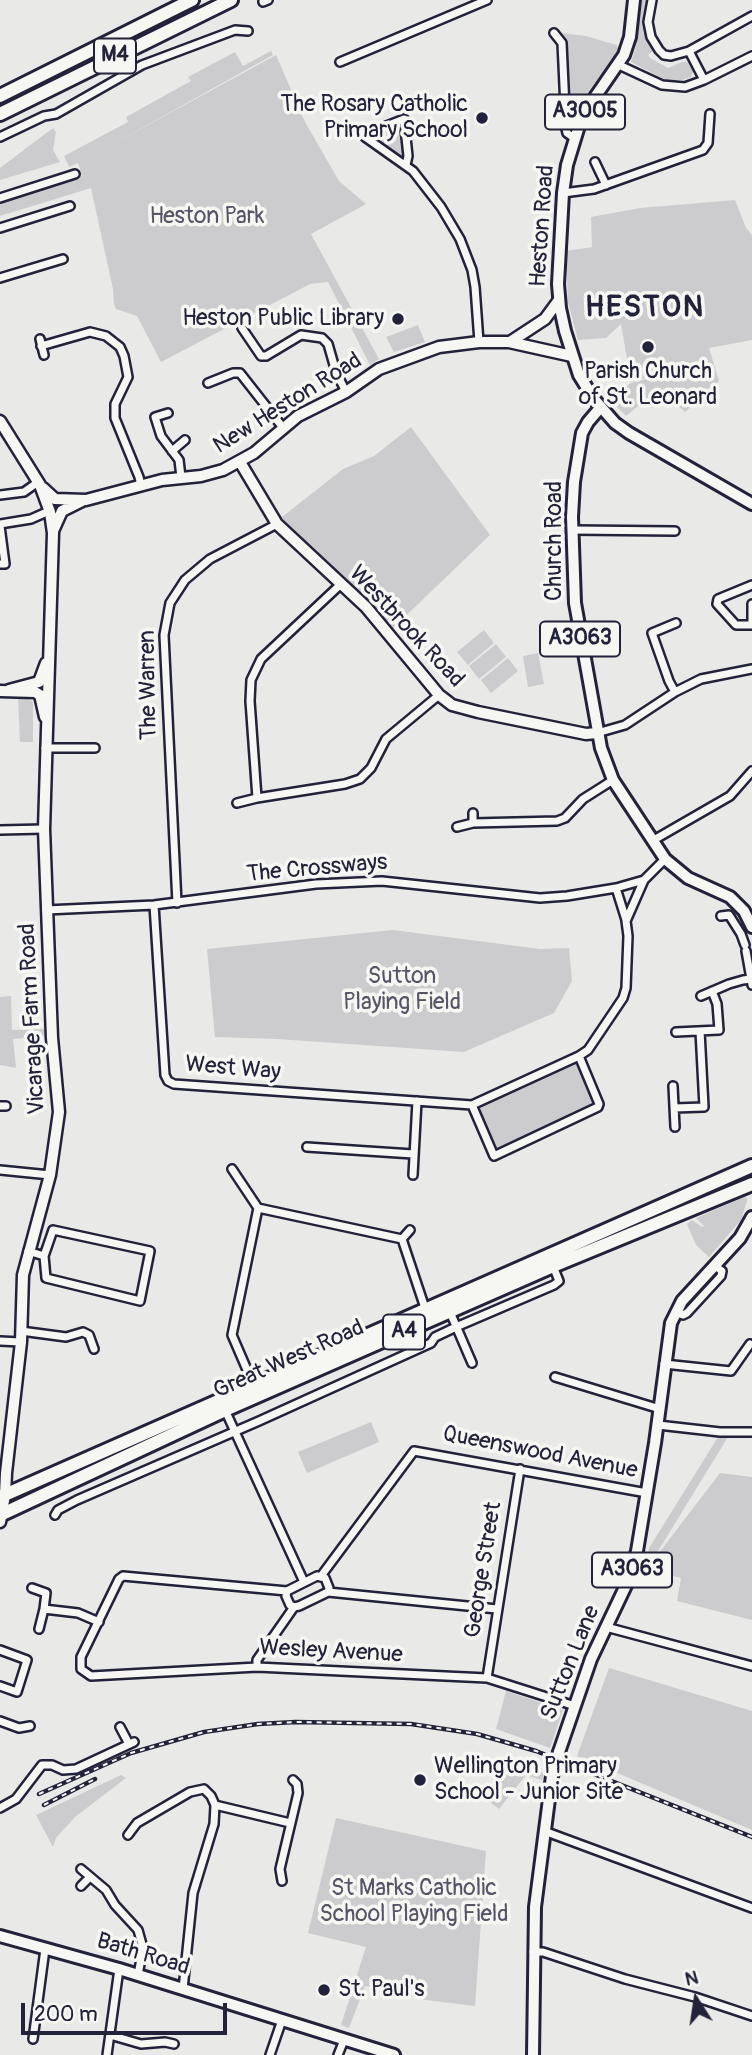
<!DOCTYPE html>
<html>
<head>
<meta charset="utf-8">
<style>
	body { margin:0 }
	#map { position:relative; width:752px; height:2055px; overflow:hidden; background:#e9e9e7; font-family:Pangolin,sans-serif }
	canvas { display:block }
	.north { position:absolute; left:661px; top:1964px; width:70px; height:70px; -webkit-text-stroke:5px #f6f6f2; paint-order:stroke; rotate:348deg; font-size:19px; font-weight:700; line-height:28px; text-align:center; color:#22223b }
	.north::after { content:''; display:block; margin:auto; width:24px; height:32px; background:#22223b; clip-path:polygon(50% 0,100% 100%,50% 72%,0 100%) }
	.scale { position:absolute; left:21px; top:2003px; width:206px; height:32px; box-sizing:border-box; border:4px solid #22223b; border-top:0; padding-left:9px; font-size:21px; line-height:24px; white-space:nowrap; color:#22223b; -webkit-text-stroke:5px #f6f6f2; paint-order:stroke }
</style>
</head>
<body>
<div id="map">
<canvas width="752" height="2055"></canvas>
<div class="north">N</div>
<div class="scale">200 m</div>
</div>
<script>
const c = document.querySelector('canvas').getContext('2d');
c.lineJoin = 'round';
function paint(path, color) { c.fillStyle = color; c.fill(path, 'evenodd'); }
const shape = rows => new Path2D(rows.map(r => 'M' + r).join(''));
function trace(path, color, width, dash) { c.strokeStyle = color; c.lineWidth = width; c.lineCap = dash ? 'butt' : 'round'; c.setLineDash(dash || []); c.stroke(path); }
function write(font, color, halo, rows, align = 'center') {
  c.font = font + ' Pangolin,sans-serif'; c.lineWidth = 7; c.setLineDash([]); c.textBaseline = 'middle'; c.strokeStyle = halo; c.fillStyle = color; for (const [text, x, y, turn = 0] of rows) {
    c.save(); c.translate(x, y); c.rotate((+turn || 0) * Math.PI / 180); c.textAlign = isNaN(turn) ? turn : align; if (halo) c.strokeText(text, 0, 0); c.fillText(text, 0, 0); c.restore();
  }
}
paint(shape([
	[641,0,647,0,644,28,653,51,648,55,650,58,668,68,682,62,687,62,693,71,691,77,682,80,666,80,631,62,636,47],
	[562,33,586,36,617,45,618,50,576,109,569,125,567,42],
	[271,51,273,55,113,144,276,55,305,122,339,181,366,204,311,234,379,359,370,365,328,282,310,284,161,362,137,316,116,309,114,304,113,289,91,188,0,216,0,201,82,176,78,163,69,167,64,156,128,122,126,117,191,81,188,77,235,52,243,66],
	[398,124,401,125,405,154,401,157,374,136],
	[53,128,56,132,53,150,60,162,0,180,0,168],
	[735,200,746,228,752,235,752,340,709,348,719,381,685,412,676,404,665,399,653,408,644,401,626,416,609,399,631,383,690,367,631,382,621,324,606,338,578,340,568,302,566,251,592,247,591,217,640,208],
	[418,325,425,342,394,352,386,337],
	[411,427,490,535,392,629,371,601,288,526,282,517,343,469,374,456],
	[484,630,494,643,468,665,457,652],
	[496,644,506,657,479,679,469,666],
	[538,653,544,684,528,687,523,656],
	[508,658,518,671,491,693,481,680],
	[18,698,28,699,33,702,33,742,20,742],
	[393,930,540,949,569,948,572,981,554,1013,464,1052,277,1039,215,1037,207,949],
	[11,996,12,1030,46,1029,46,1036,13,1039,16,1068,0,1065,0,997],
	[574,1062,579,1065,595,1103,593,1107,500,1149,493,1147,477,1111,479,1106],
	[744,1197,747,1198,747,1201,741,1220,709,1257,696,1245,687,1224,692,1220,702,1227,704,1226,696,1218],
	[371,1422,379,1442,307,1473,298,1452],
	[718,1437,728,1437,647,1569,649,1548],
	[720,1473,752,1477,752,1620,677,1601,681,1578,653,1571,655,1558],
	[609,1668,752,1711,752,1830,577,1756],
	[506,1691,563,1710,550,1748,496,1729],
	[510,1763,544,1773,542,1780,526,1775,499,1809,483,1797],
	[121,1775,126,1778,75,1817,56,1838,53,1847,36,1815],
	[336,1818,486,1851,475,2006,426,2000,365,1986,349,2028,341,2025,366,1947,308,1933]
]), '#ccccce');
const street = shape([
	[652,0,648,22,651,37,659,50,664,55,671,56,689,51,752,16],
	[263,2,268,0],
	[554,33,562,43,566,129,567,133,574,138],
	[689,51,704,80],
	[340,62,487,0],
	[619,65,662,85,685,87,704,80,752,56],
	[0,137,44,116,56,114,142,65,235,30,248,31],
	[595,162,606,185],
	[406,165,408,156,404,119,371,132,365,137,413,171,441,207,460,239,472,270,475,287,479,342],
	[563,193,594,189,703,150,708,143,710,114],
	[0,198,75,174],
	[0,228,70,206],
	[0,278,63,259],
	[242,328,261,356,266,356,301,335,322,338,328,344,336,372,346,392],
	[40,339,44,355],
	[41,346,90,332,106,336,120,347,124,356,128,377,115,404,115,418,139,477,141,486],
	[208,383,233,373,240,373,284,429],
	[168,413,155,417,161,436,179,460,181,477],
	[172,451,185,440],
	[0,495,24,492,38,482],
	[0,524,31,519,49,511],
	[0,526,5,564,0,564],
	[572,530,675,531],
	[752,604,752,625],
	[750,625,736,625,717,604,718,599,752,585],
	[675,692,669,681,652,633,676,623],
	[597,733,625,725,675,692,701,679,752,669],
	[45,748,95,748],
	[257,798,250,701,251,680,261,659,341,584],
	[237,803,257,798,345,784,360,779,371,768,386,739,439,695],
	[473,813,473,823],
	[457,827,473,823,557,821,565,818,583,799,613,780],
	[0,830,44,829],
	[652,841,730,796,752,771],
	[616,888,626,920],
	[177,903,164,635,170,603,185,580,210,559,277,524],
	[154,905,165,1075,168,1081,174,1084,472,1105,579,1056,599,1104,598,1107,494,1156,472,1105],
	[46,910,154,905,316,884,382,881,540,898,567,896,616,888,644,880,665,859],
	[721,916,729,915,741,934,745,945],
	[746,951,751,979],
	[701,996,729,984,743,980,751,979,752,985],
	[676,1032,719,1030,717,1004,712,991],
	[579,1056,588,1050,623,998,626,988,628,936,626,921,644,880],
	[673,1086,675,1127],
	[0,1106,6,1106],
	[674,1108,704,1107,700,1031],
	[307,1147,413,1154],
	[232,1169,258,1208,232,1335,254,1386],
	[0,1170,50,1175],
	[413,1175,417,1101],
	[258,1208,402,1239,410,1230],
	[402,1239,426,1311],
	[28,1251,44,1256,53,1230,150,1251,140,1301,46,1278,44,1256],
	[450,1312,472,1363],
	[675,1312,683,1315,687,1313,721,1276,722,1271,715,1266],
	[21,1331,66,1337,83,1332,89,1335,94,1349],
	[0,1341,21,1342],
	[664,1364,731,1371,750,1344],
	[555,1377,660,1409],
	[225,1410,304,1582],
	[658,1425,720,1432,752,1432],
	[55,1515,58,1510,77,1500,259,1421,431,1343,435,1337,456,1327,554,1285,559,1281,553,1266],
	[317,1576,325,1578,329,1588,328,1592,299,1606,294,1607,290,1605,286,1596,287,1591,317,1576],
	[321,1576,414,1451,647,1493],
	[32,1588,46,1593,44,1609,78,1613,99,1622],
	[287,1591,123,1576,119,1579,81,1657,81,1669,91,1676,257,1667,487,1678,575,1706],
	[328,1592,497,1609],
	[606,1627,752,1666],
	[39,1629,44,1609],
	[0,1650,27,1660,17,1692,0,1686],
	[257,1667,257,1660,294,1607],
	[487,1678,520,1469],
	[0,1721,19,1728,30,1726],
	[120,1727,129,1744],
	[215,1805,290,1823],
	[0,1808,16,1799,42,1765,52,1765,63,1770,76,1769,134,1742],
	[544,1831,752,1908],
	[128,1835,137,1823,190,1792,204,1789,211,1796,215,1805,214,1824,193,1893,183,1989],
	[81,1869,106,1890,115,1905,138,1930,143,1948,138,1975],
	[282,1881,280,1869,298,1793,297,1784,293,1780],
	[81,1886,90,1877],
	[533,1952,543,1952,625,1979,695,1997,752,2016],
	[110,2035,141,2044,165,2042,174,2044],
	[33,2039,45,1949],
	[107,2055,119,1969],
	[270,2055,282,2020],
	[338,2055,344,2040]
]);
const secondary = shape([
	[510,342,545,319,559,300],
	[0,421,40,485,50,512,53,533,44,829,52,1038,59,1112,50,1175,23,1275,21,1342,6,1473,5,1495,0,1522],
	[240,462,277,524,366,607,439,695,452,705,478,712,586,734,597,733],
	[43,488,55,499,86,500,162,480,201,476,223,470,254,453,298,416,346,392,379,369,439,347,479,342,509,342,572,356],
	[53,531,62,511,82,501],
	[9,690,39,682,46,663],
	[0,691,35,692],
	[35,692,40,695,45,717]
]);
const primary = shape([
	[634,0,630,37,624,55,582,116,567,165,563,193,558,284,560,308,565,331,579,375,594,399,615,423,629,433,752,504],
	[600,408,588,422,582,433,574,482,572,517,575,603,601,748,613,780,665,859,688,878,730,897,744,911,752,927],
	[559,1752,591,1659,629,1579,637,1551,655,1443,671,1323,682,1301,740,1238,752,1217],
	[0,1936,119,1969,394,2055],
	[533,2055,535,1907,552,1776]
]);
const highway = shape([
	[0,96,192,0],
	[0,114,231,0],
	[0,1497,752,1166],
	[0,1515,225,1410,553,1266,752,1184]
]);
trace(street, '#22223b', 12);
trace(secondary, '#22223b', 15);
trace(primary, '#22223b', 16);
trace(highway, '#22223b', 18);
trace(street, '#f6f6f2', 7);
trace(secondary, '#f6f6f2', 10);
trace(primary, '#f6f6f2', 10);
trace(highway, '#f6f6f2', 12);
const rail = shape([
	[39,1794,131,1753,204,1732,258,1724,296,1722,411,1724,477,1734,536,1751,752,1837],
	[44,1805,95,1779]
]);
trace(rail, '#22223b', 4.5);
trace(rail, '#f6f6f2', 2, [5]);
const primaryBridge = shape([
	[552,1776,559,1752]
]);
trace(primaryBridge, '#22223b', 16, []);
trace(primaryBridge, '#f6f6f2', 10);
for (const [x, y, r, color] of [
	[482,118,7,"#22223b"],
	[398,319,7,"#22223b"],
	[648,347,7,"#22223b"],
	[420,1780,7,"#22223b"],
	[324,1990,7,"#22223b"]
]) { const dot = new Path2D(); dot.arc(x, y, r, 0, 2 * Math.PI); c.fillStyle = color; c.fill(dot); trace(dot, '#f6f6f2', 2.5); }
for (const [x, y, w] of [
	[115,56,42],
	[585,112,80],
	[580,639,80],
	[404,1332,42],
	[632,1570,80]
]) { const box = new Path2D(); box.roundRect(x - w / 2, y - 17.5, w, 35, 5); c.fillStyle = '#f6f6f2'; c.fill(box); trace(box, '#22223b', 2); }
write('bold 21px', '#22223b', null, [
	["M4",115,56],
	["A3005",585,112],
	["A3063",580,639],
	["A4",404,1332],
	["A3063",632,1570]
]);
write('23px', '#22223b', '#f6f6f2', [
	["The Rosary Catholic",468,105],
	["Primary School",468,131],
	["Heston Public Library",384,319],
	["Parish Church",648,372,"center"],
	["of St. Leonard",648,398,"center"],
	["Wellington Primary",434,1767,"left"],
	["School - Junior Site",434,1793,"left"],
	["St. Paul's",338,1990,"left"]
], 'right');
write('23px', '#555567', '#f6f6f2', [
	["Heston Park",207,217],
	["Sutton",402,977],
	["Playing Field",402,1003],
	["St Marks Catholic",414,1889],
	["School Playing Field",414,1915]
]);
write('23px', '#22223b', '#f6f6f2', [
	["Heston Road",543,226,-86],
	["New Heston Road",288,404,-32],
	["Church Road",555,541,-90],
	["Westbrook Road",406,627,47],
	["The Warren",149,685,-91],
	["The Crossways",317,869,-5],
	["Vicarage Farm Road",33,1019,-93],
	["West Way",233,1069,5],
	["Great West Road",289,1360,-24],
	["Queenswood Avenue",540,1453,11],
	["George Street",484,1570,-81],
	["Wesley Avenue",331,1652,3],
	["Sutton Lane",571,1663,-68],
	["Bath Road",143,1955,17]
]);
c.letterSpacing = '2px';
write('bold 30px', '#22223b', '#f6f6f2', [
	["HESTON",645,308]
]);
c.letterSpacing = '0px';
</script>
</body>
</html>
